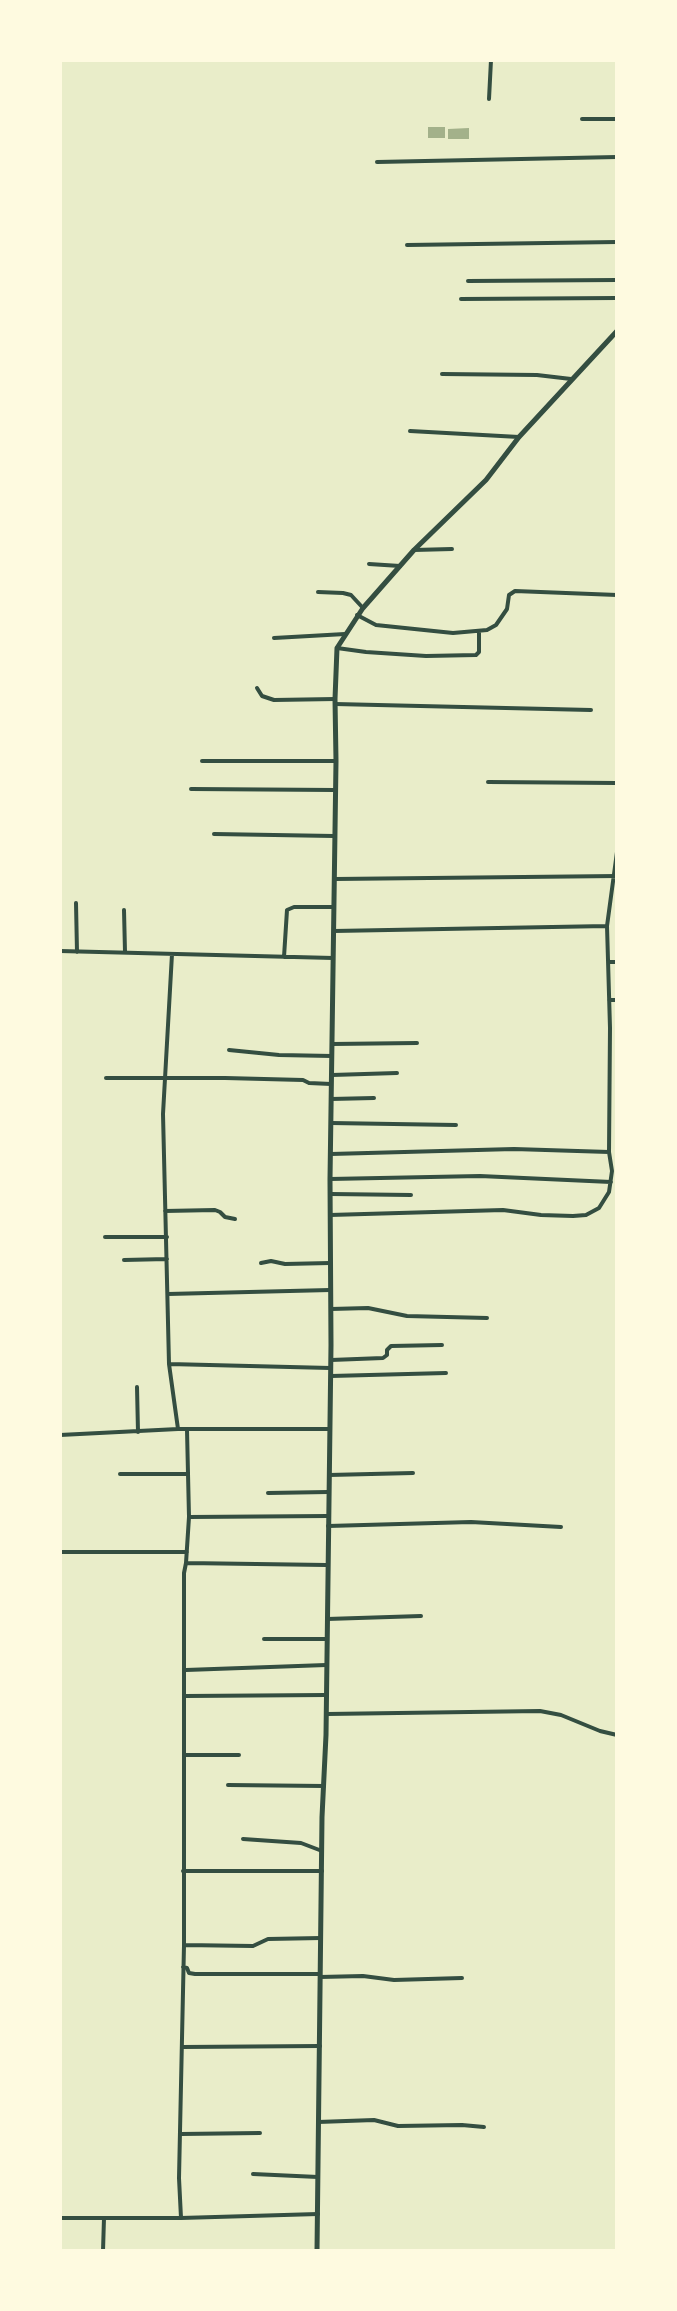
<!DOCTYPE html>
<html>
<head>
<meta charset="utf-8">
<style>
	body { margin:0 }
	#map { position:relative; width:677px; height:2311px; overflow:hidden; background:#e9edc9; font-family:"Fira Sans Condensed",sans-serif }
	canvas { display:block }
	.frame { position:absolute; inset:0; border:62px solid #fefae0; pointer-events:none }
</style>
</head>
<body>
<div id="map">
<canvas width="677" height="2311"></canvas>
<div class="frame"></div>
</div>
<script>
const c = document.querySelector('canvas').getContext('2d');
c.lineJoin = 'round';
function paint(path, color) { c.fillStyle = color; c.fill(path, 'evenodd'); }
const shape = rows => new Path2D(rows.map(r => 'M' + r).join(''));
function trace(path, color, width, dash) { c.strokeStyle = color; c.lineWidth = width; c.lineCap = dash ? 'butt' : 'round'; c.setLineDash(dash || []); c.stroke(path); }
paint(shape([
	[445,127,445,138,428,138,428,127],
	[469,128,469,139,448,139,448,129]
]), '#a3b18a');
trace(shape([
	[489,99,491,60],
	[582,119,617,119],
	[377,162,617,157],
	[407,245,617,242],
	[468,281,617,280],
	[461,299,617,298],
	[442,374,537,375,571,379],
	[410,431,519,437],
	[414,550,452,549],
	[369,564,400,566],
	[318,592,343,593,351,595,363,608],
	[357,615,376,625,453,633,487,630,496,625,507,609,509,595,515,591,617,595],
	[274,638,345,634],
	[337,648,366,652,426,656,476,655,479,652,479,631],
	[257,688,262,696,274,700,335,699],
	[335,704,591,710],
	[202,761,336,761],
	[488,782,617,783],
	[191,789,335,790],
	[214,834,334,836],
	[335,879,617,876],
	[76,903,77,952],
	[124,910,125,952],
	[334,931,607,926],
	[60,951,333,958],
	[172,954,163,1114,169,1364,178,1429],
	[284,957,287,910,294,907,334,907],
	[608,962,617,962],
	[609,1000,617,1000],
	[332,1044,417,1043],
	[229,1050,279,1055,332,1056],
	[332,1075,397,1073],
	[106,1078,225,1078,303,1080,309,1083,331,1084],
	[331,1099,374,1098],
	[331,1123,456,1125],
	[331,1154,514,1149,609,1152],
	[330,1179,480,1176,611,1182],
	[331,1194,411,1195],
	[165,1211,215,1210,220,1212,225,1217,235,1219],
	[330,1215,503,1210,541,1215,573,1216,586,1215,599,1208,609,1192,612,1171,609,1152,610,1028,607,926,617,852],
	[105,1237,167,1237],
	[124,1260,167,1259],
	[261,1263,271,1261,285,1264,330,1263],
	[168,1294,330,1290],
	[331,1309,368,1308,407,1316,487,1318],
	[331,1360,383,1358,387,1355,387,1350,391,1346,442,1345],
	[169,1364,330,1368],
	[331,1376,446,1373],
	[137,1387,138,1432],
	[187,1430,189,1517,186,1563,326,1565],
	[60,1435,178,1429,328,1429],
	[120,1474,188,1474],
	[329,1475,413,1473],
	[268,1493,328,1492],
	[189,1517,328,1516],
	[328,1526,471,1522,561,1527],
	[60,1552,187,1552],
	[327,1619,421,1616],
	[264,1639,326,1639],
	[186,1670,326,1665],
	[185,1696,326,1695],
	[327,1714,540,1711,561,1715,600,1731,617,1735],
	[185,1755,239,1755],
	[228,1785,324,1786],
	[243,1839,301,1843,322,1851],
	[183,1871,322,1871],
	[184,1945,253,1946,268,1939,321,1938],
	[183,1967,187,1968,189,1973,195,1974,320,1974],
	[320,1977,363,1976,394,1980,462,1978],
	[182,2047,320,2046],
	[318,2122,374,2120,398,2126,462,2125,484,2127],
	[181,2134,260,2133],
	[253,2174,318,2177],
	[60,2218,181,2218,318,2214],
	[181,2218,179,2178,184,1945,184,1573,186,1563],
	[103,2251,104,2218]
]), '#344e41', 4);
trace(shape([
	[317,2251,322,1817,326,1735,331,1345,330,1179,336,761,335,699,337,648,363,608,414,550,486,480,519,437,617,331]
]), '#344e41', 5);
</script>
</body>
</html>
